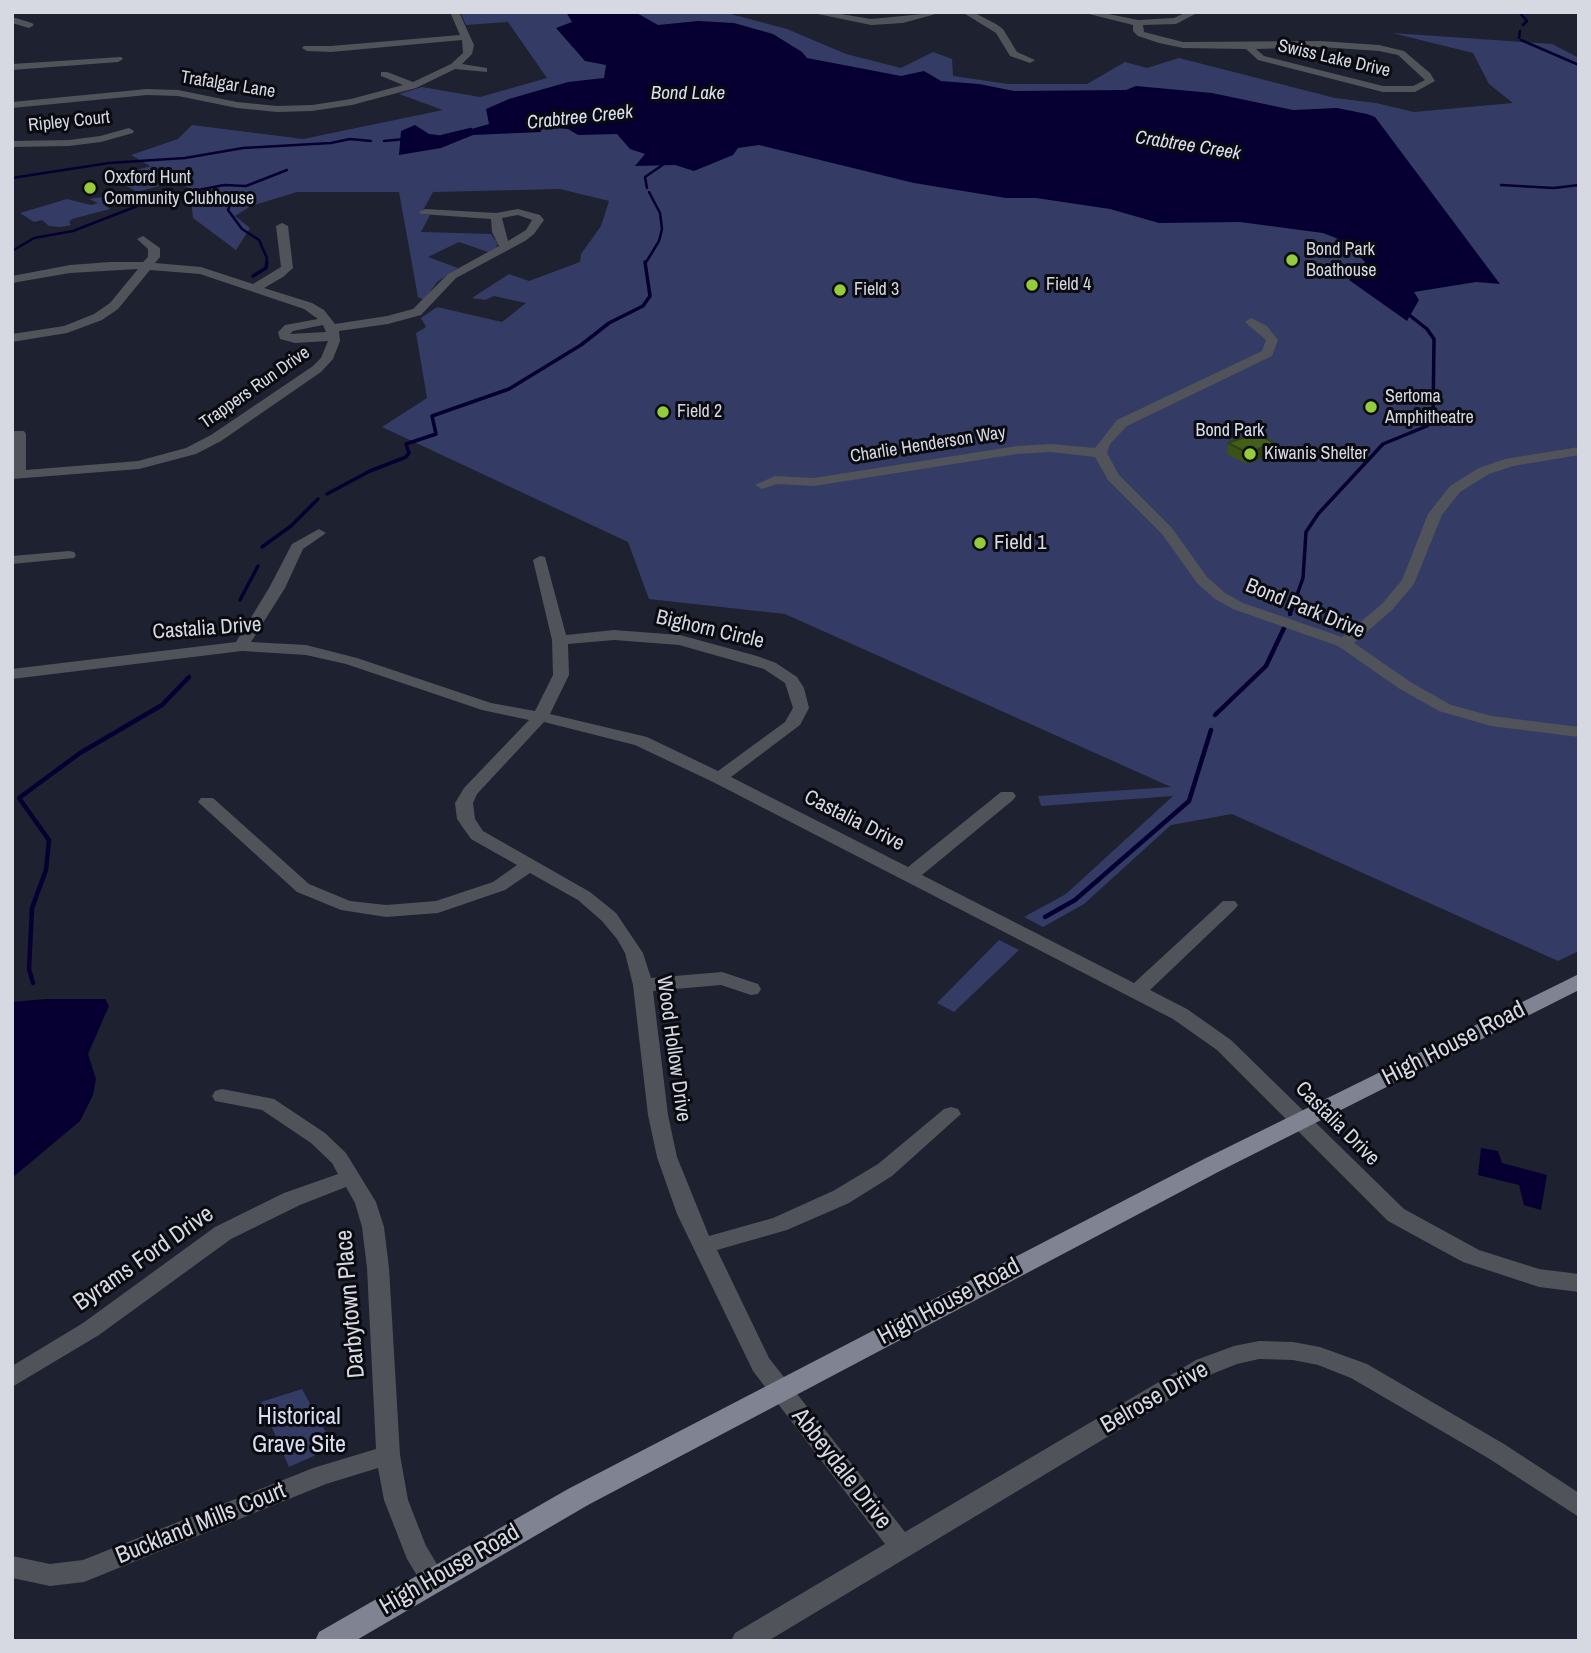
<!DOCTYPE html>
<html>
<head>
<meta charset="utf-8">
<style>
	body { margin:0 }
	#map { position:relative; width:1591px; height:1653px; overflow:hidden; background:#1e212f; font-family:"Archivo Narrow",sans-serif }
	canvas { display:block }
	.frame { position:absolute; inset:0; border:14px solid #d6d8e2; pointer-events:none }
</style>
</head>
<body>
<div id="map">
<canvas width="1591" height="1653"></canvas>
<div class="frame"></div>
</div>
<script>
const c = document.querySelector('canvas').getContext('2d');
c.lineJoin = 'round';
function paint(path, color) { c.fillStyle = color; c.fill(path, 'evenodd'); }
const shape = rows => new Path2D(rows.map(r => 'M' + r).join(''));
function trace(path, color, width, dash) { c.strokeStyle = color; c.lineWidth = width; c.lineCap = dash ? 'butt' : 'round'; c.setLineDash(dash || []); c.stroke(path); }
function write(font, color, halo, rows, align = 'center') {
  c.font = font + ' "Archivo Narrow",sans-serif'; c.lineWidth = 6; c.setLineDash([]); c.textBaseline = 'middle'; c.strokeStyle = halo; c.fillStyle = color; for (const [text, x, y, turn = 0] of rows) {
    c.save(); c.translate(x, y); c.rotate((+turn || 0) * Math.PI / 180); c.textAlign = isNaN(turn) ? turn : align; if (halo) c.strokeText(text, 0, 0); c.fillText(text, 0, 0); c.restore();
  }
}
paint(shape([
	[460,12,723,12,787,29,846,54,901,68,933,52,952,59,953,76,1008,84,1087,84,1125,62,1147,68,1179,58,1335,98,1376,103,1414,112,1513,103,1489,84,1473,53,1392,33,1552,44,1579,58,1579,951,1558,961,1232,814,1171,825,1084,904,1043,927,1024,917,1066,894,1173,796,1041,806,1038,796,1171,787,785,614,649,599,628,542,382,427,427,398,416,333,426,327,421,318,437,307,502,322,526,303,494,296,485,300,472,298,509,274,529,281,580,262,581,254,601,226,609,201,560,189,433,192,421,214,430,215,421,232,491,234,498,244,496,248,488,252,459,242,428,257,458,268,437,282,424,300,418,297,399,192,297,192,251,206,235,216,250,228,236,250,193,218,190,189,131,155,178,139,192,125,303,139,443,110,399,94,422,87,480,97,547,78,508,22,466,25],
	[151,166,177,181,137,192,111,177],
	[109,196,118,199,102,203,110,209,72,219,69,222,71,225,61,227,49,226,42,220,34,222,20,213,67,199,91,205,98,203,89,199],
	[999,940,1019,950,954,1012,937,1003],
	[302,1389,334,1447,289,1467,261,1402]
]), '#343c65');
paint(shape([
	[566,12,635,12,658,25,698,21,734,23,773,34,802,52,807,58,901,76,924,71,941,81,979,84,1014,91,1126,90,1136,86,1212,93,1293,110,1337,108,1367,114,1375,117,1500,284,1476,282,1414,292,1419,300,1407,321,1349,280,1365,262,1346,242,1323,233,1240,222,1159,223,1110,209,1036,198,1006,198,914,183,759,145,738,148,733,155,694,171,675,165,635,166,645,154,630,149,617,134,578,135,568,129,540,127,541,132,473,135,441,148,399,155,401,131,415,125,429,134,447,136,489,124,486,109,509,99,568,82,604,78,606,65,585,61,556,28,572,22],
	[45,999,105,999,109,1006,88,1054,96,1079,93,1095,80,1121,12,1178,12,1002],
	[1481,1148,1498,1151,1502,1163,1547,1175,1541,1210,1524,1205,1519,1185,1478,1175]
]), '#050031');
trace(shape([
	[1519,12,1527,21,1523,25],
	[1519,38,1520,31],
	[1521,40,1579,65],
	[442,136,471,129],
	[384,141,405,139],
	[12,178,109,163,185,158,243,148,331,143,350,139,371,141],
	[1501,185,1554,188,1579,185],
	[647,188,645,177,664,164],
	[234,195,228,210,242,229,259,240,267,258,266,264],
	[12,251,34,238,73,231,158,198,224,185,246,186,287,170],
	[645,264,659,241,662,229,660,213,649,192]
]), '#050031', 2.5);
trace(shape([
	[253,276,266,268,267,262],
	[327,494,370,471,406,457,409,453,406,444,436,434,432,416,509,389,581,345,609,323,643,306,650,296,645,262],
	[262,547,291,526,318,499],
	[240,600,258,566],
	[1292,609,1303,578,1306,532,1318,514,1383,444,1427,426,1433,420,1434,339,1427,329,1408,314]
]), '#050031', 3.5);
trace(shape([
	[1290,614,1292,607],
	[1215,715,1266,666,1284,628],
	[1045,917,1075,900,1189,801,1211,730],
	[33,983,29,969,32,908,46,870,49,840,19,798,80,753,162,705,189,677]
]), '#050031', 4.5);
paint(shape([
	[450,12,459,12,474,45,472,54,462,64,487,68,487,72,455,69,416,88,352,105,312,111,277,112,237,108,178,96,147,95,12,108,12,102,147,89,178,90,237,102,277,106,312,105,351,99,403,85,381,76,381,72,387,72,413,82,451,64,463,53,462,40,331,52,307,51,302,48,304,46,331,46,460,35,450,12],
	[808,12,829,12,871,19,943,12,903,23,871,25,808,12],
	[962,12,973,12,996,24,1003,29,1017,52,1035,60,1030,63,1010,56,996,33,962,12],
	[1081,12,1099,12,1138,20,1174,18,1187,12,1199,12,1176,24,1143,25,1144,32,1183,42,1321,41,1379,45,1404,51,1430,73,1435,81,1415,92,1383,92,1258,60,1246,49,1183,48,1159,43,1138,36,1133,31,1133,25,1081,12],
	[1321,47,1379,51,1398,55,1425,80,1413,86,1383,86,1264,56,1256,49,1321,47],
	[12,17,32,23,34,25,29,28,12,23,12,17],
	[121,57,123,59,118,62,12,70,12,64,121,57],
	[129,128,134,131,133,133,101,142,69,146,12,147,12,141,69,140,100,136,129,128],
	[425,209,496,213,518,209,540,215,544,220,534,234,525,241,456,278,421,315,388,324,339,331,340,341,333,359,321,372,221,441,196,454,139,469,12,479,14,431,24,431,26,434,26,470,138,461,186,448,211,435,313,366,321,358,328,341,295,343,280,339,278,332,285,325,318,319,304,309,200,274,150,270,118,309,102,320,67,333,12,342,12,334,64,326,94,314,110,303,138,269,70,273,12,283,12,276,70,265,110,262,143,262,148,257,148,249,137,239,143,236,160,248,160,257,155,263,201,267,253,284,281,267,276,226,282,223,288,226,293,268,283,277,264,288,312,303,324,310,335,324,387,316,413,309,448,274,499,246,492,232,491,219,421,214,419,212,425,209],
	[518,215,532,220,526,230,508,241,502,218,518,215],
	[323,325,326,332,290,334,293,331,323,325],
	[1251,318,1267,326,1278,340,1272,356,1127,426,1110,444,1107,453,1119,475,1172,528,1207,577,1225,593,1243,603,1342,637,1382,604,1402,580,1428,514,1450,486,1479,468,1505,459,1579,447,1579,455,1513,466,1489,474,1460,492,1442,515,1414,584,1392,610,1354,643,1412,683,1451,705,1492,716,1579,727,1579,737,1491,726,1439,711,1400,689,1338,646,1233,609,1215,599,1197,583,1162,534,1108,480,1095,457,1051,452,1017,454,814,486,777,484,762,489,755,485,775,476,814,478,1017,446,1051,444,1095,448,1117,420,1262,351,1266,340,1245,322,1251,318],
	[319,529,326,533,303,549,285,588,251,642,306,645,357,658,491,703,535,711,553,675,552,640,533,560,540,556,545,557,566,635,614,630,680,635,757,656,776,663,797,677,804,688,809,708,800,725,731,777,908,867,1001,792,1013,792,1016,796,1013,800,922,875,1134,983,1223,901,1235,901,1238,905,1235,909,1150,990,1187,1009,1231,1040,1404,1209,1479,1250,1539,1269,1579,1274,1579,1292,1539,1287,1463,1262,1388,1221,1217,1050,1173,1019,713,782,635,745,544,722,477,794,473,803,475,819,483,831,590,892,616,913,643,953,651,978,722,972,758,984,761,989,758,994,751,995,721,985,653,991,668,1115,677,1157,709,1236,773,1218,833,1191,878,1164,944,1109,951,1107,958,1109,961,1114,892,1176,849,1203,787,1230,717,1250,769,1358,905,1532,1196,1360,1234,1346,1259,1341,1293,1342,1320,1347,1367,1364,1504,1444,1579,1493,1579,1517,1488,1458,1351,1378,1318,1365,1293,1360,1259,1359,1237,1364,1212,1374,768,1641,731,1641,735,1633,885,1544,753,1371,677,1214,657,1157,648,1115,633,985,625,953,617,939,602,921,578,900,530,873,505,890,438,913,386,917,341,910,297,892,198,802,201,798,213,798,309,884,350,901,386,905,436,901,493,882,517,865,471,839,457,819,455,803,464,788,529,720,482,710,346,664,306,655,242,651,12,679,12,669,236,642,269,588,292,544,319,529],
	[614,640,679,645,764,669,785,683,793,708,785,722,718,771,647,737,550,714,569,675,568,644,614,640],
	[69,551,74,552,76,555,74,558,12,564,12,556,69,551],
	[222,1089,274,1099,325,1133,346,1153,376,1202,384,1227,389,1268,400,1455,408,1500,426,1546,446,1579,442,1587,433,1590,424,1587,407,1559,384,1500,378,1468,326,1484,84,1582,50,1586,12,1578,12,1556,50,1564,83,1560,313,1468,376,1449,367,1268,362,1227,355,1203,346,1187,300,1205,231,1239,99,1335,12,1387,12,1366,83,1323,215,1227,284,1193,338,1174,332,1163,311,1143,262,1110,215,1101,212,1096,215,1091,222,1089]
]), '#51535a');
paint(shape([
	[1579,974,1579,990,1220,1171,588,1505,355,1641,315,1641,319,1632,568,1489,1204,1159,1579,974]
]), '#808492');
paint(shape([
	[1228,443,1272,455,1247,464,1227,454]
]), '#3a5216');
paint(shape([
	[1274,443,1272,455,1247,464,1248,453]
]), '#2f4212');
const building = shape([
	[1256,433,1274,443,1248,453,1228,443,1256,433]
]);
paint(building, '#435f1a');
trace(building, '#2f4212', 2);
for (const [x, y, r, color] of [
	[90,188,7,"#94cc3c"],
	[1292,260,7,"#94cc3c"],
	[1032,285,7,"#94cc3c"],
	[840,290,7,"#94cc3c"],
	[1371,407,7,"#94cc3c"],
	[663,412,7,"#94cc3c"],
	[1250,454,7,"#94cc3c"],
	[980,543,7,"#94cc3c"]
]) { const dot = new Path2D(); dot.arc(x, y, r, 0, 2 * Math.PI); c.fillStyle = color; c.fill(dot); trace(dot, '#0a0b11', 2.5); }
write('18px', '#d6d8e2', '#0a0b11', [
	["Swiss Lake Drive",1334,59,13],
	["Trafalgar Lane",228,85,9],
	["Ripley Court",69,122,-6],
	["Trappers Run Drive",255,388,-35],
	["Charlie Henderson Way",928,445,-9]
]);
write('18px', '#d6d8e2', '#0a0b11', [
	["Oxxford Hunt",104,178],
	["Community Clubhouse",104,199],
	["Bond Park",1306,250],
	["Boathouse",1306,271],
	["Field 4",1046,285],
	["Field 3",854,290],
	["Sertoma",1385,397],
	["Amphitheatre",1385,418],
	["Field 2",677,412],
	["Kiwanis Shelter",1264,454]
], 'left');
write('18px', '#d9def0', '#0a0b11', [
	["Bond Park",1230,431]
]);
write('italic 19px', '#dadff2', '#0a0b11', [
	["Bond Lake",688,94],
	["Crabtree Creek",580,118,-6],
	["Crabtree Creek",1188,146,9]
]);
write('21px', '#d6d8e2', '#0a0b11', [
	["Field 1",994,543]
], 'left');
write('21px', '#d6d8e2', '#0a0b11', [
	["Bond Park Drive",1305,609,22],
	["Castalia Drive",207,629,-4],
	["Bighorn Circle",710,630,13],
	["Castalia Drive",854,821,27],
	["Wood Hollow Drive",673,1049,82],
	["Castalia Drive",1337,1124,45]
]);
write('24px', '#d6d8e2', '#0a0b11', [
	["High House Road",1454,1044,-27],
	["Byrams Ford Drive",144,1259,-35],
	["High House Road",949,1302,-28],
	["Darbytown Place",351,1304,-95],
	["Belrose Drive",1155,1398,-30],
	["Abbeydale Drive",841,1469,52],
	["Buckland Mills Court",201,1524,-22],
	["High House Road",450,1570,-30]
]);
write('24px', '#d9def0', '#0a0b11', [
	["Historical",299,1418],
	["Grave Site",299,1446]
]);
</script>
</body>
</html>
